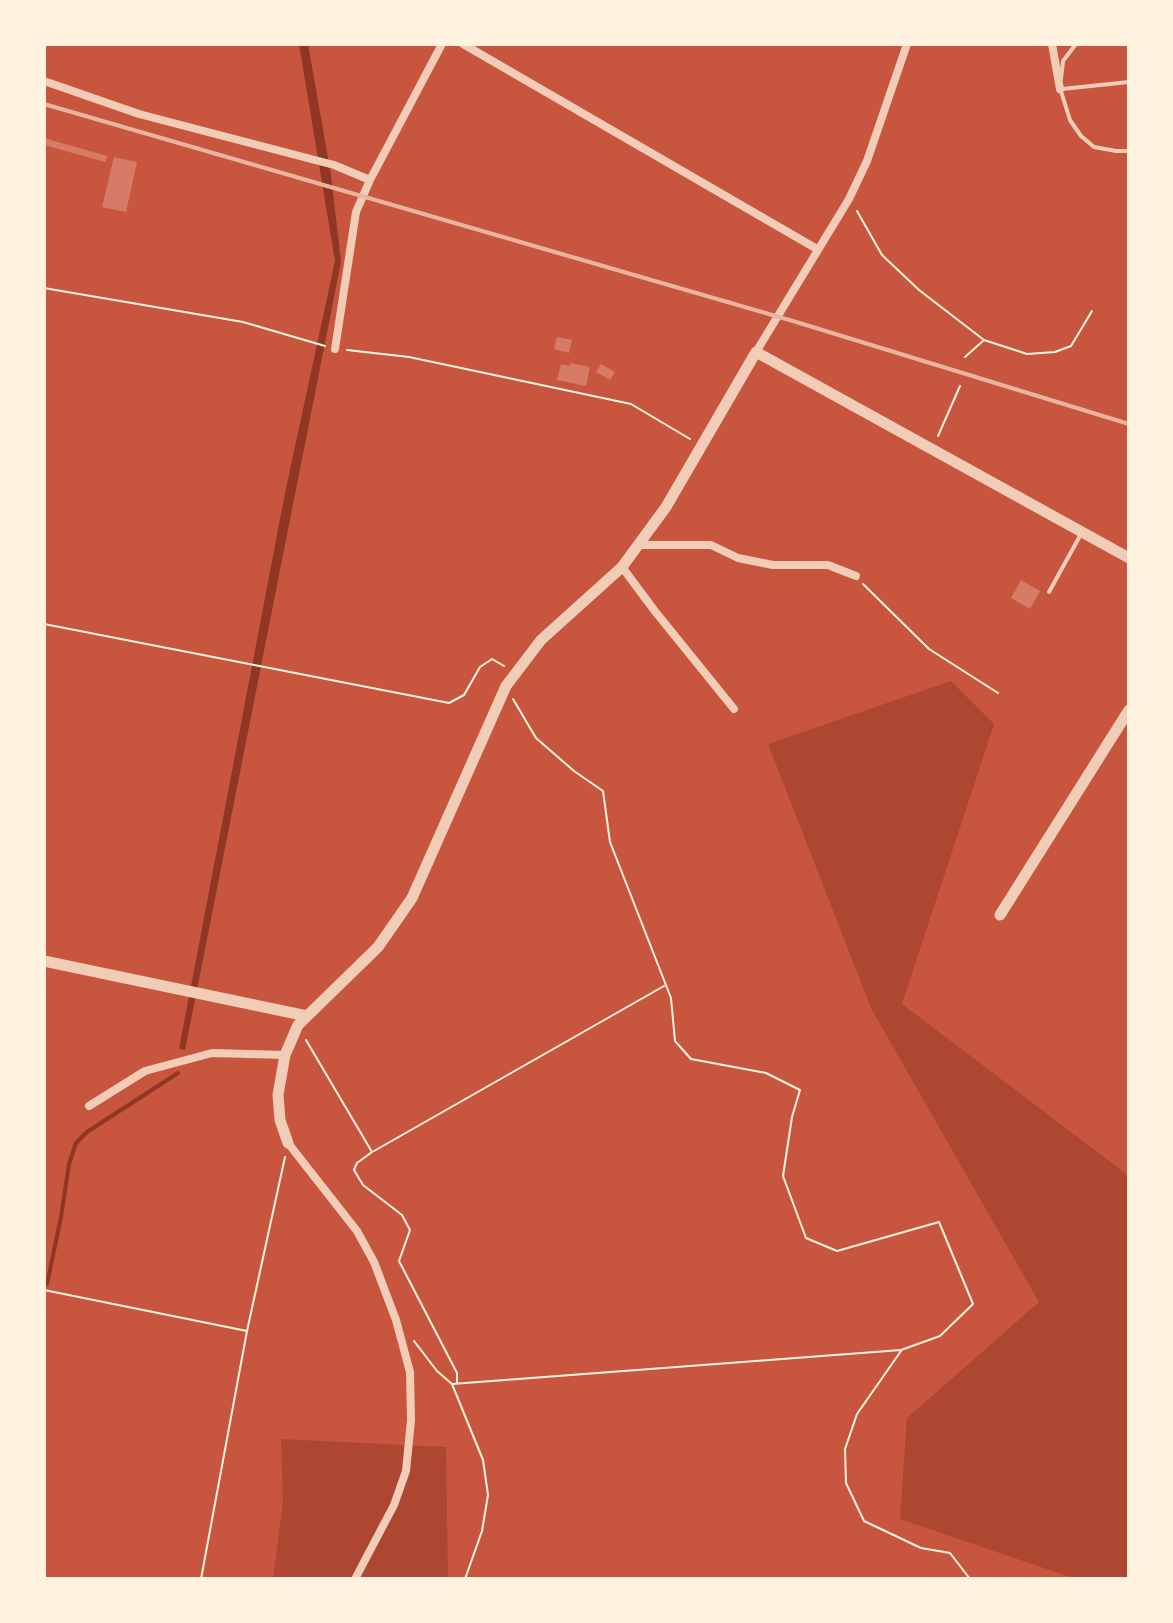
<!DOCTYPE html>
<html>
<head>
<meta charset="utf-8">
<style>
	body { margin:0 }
	#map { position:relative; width:1173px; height:1623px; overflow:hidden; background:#c8553d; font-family:Lato,sans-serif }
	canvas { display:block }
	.frame { position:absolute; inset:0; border:46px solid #fff3e0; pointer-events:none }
</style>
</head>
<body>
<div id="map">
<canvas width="1173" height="1623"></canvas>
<div class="frame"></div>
</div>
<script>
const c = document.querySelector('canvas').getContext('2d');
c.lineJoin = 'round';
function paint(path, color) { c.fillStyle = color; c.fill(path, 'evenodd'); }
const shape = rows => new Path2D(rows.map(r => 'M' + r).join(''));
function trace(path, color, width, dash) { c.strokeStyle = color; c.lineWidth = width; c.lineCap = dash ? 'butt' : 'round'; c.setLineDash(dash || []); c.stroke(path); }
paint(shape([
	[951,681,994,724,902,1004,1129,1176,1129,1579,1076,1579,900,1519,907,1418,1039,1302,871,1008,768,744],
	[281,1439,446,1447,448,1579,273,1579,283,1502]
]), '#ae4732');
paint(shape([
	[299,44,308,44,331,175,341,262,185,1050,179,1049,285,493,335,261]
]), '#8f3625');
trace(shape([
	[47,1284,61,1217,69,1164,76,1143,87,1132,178,1073]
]), '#8f3625', 4);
paint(shape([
	[44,138,107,156,105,162,44,145],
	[114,157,137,162,126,212,102,207],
	[557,337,572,340,569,353,554,349],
	[570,363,590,367,586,386,557,380,561,364,570,366],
	[601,364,615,372,610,380,596,372],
	[1021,580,1040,591,1030,609,1011,598]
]), '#d67c66');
trace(shape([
	[857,211,882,255,919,290,984,340,1027,354,1055,352,1071,346,1092,311],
	[44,288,243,322,325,346],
	[347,350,409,357,631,404,690,439],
	[965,357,984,340],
	[938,436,960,386],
	[863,584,929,649,998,693],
	[44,624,449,703,464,695,480,667,492,659,504,666],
	[306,1040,372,1152,357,1163,354,1170,363,1185,402,1215,410,1230,399,1261,457,1373,457,1383],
	[374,1151,664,986],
	[44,1290,247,1331],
	[414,1341,437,1371,452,1384,483,1460,488,1495,482,1531,465,1579],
	[901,1351,857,1414,845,1449,846,1483,864,1521,921,1548,950,1553,970,1579],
	[452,1384,901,1350,940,1336,973,1304,939,1222,837,1251,806,1238,783,1176,792,1117,800,1090,766,1073,691,1059,675,1041,671,998,610,842,603,791,574,771,536,738,513,699],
	[201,1579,247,1331,285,1157]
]), '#fff3e0', 2);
trace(shape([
	[1061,79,1063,61,1076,44],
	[1060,88,1070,120,1081,136,1094,147,1116,151,1129,151],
	[1062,89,1129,82],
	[1049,592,1081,534]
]), '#f1ccb7', 4);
trace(shape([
	[463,44,817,249],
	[1052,44,1060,89],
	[44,81,139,114,334,165,370,180,442,44],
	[335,349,356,212,370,180],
	[756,352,849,199,867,161,907,44],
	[638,545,711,545,738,558,773,565,828,565,856,576],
	[622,567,654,610,734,709],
	[89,1106,145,1071,212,1053,285,1055],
	[288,1143,357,1231,374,1262,396,1320,410,1372,411,1420,406,1471,394,1505,355,1579]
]), '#f1ccb7', 8);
trace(shape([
	[1000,915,1129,710],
	[44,961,307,1016],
	[288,1143,280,1120,278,1095,285,1055,298,1025,378,947,412,898,506,686,541,640,622,567,666,507,756,352,1129,558]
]), '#f1ccb7', 11);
trace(shape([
	[44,104,793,321,1129,424]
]), '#e9b49f', 4);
</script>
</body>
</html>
